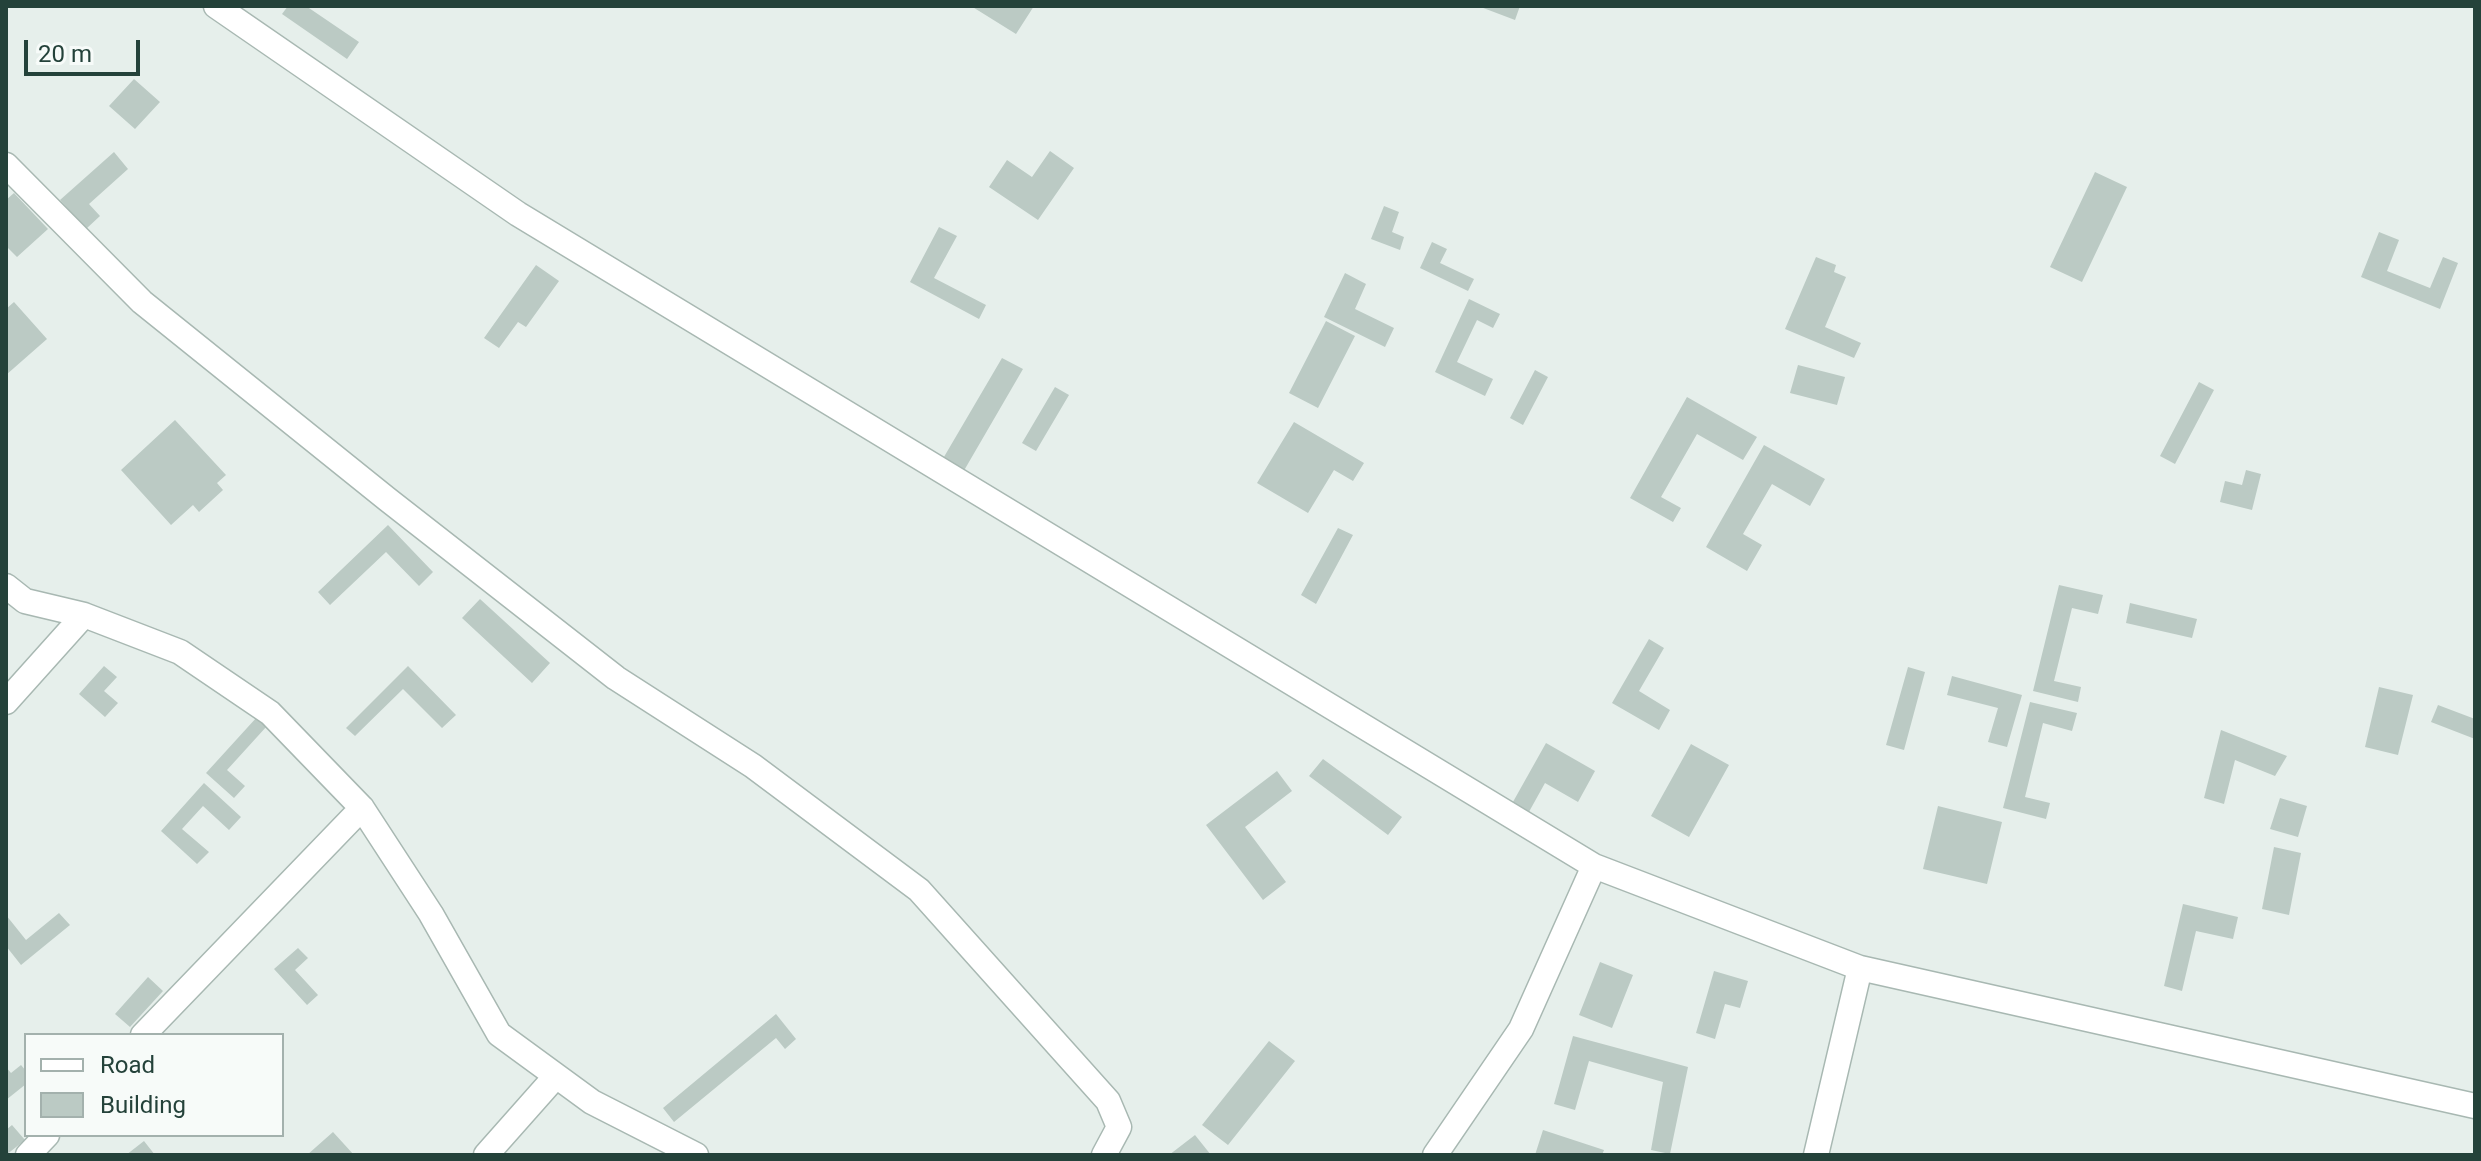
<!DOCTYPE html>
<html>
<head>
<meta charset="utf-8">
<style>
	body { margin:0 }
	#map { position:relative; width:2481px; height:1161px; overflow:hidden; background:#e6efeb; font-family:Roboto,sans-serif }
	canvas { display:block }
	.frame { position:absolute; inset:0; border:8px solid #24423a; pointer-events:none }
	.legend { position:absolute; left:24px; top:1033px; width:260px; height:104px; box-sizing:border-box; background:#f7fbf9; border:2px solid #a3b1ad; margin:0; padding:10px 14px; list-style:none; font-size:24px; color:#24423a }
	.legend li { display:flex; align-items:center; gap:16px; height:40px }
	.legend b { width:40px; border:2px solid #a3b1ad }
	.scale { position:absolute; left:24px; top:40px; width:116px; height:36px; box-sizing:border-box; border:4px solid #24423a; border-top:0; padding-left:10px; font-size:24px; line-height:28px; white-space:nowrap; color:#24423a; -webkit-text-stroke:6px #f7fbf9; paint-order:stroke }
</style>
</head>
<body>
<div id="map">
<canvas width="2481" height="1161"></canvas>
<div class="frame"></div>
<ul class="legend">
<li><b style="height:10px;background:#fff"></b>Road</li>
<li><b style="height:22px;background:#bbcac4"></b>Building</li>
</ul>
<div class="scale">20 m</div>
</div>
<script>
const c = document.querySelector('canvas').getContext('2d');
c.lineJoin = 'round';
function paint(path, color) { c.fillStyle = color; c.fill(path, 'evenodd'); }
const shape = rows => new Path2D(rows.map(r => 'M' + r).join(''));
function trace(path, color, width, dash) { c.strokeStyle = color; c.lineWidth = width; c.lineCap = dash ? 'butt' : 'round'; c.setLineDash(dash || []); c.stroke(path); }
paint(shape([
	[288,6,306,6,359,42,347,59,282,14],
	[971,6,1034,6,1016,34],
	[1478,6,1520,6,1515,20],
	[134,79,160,102,135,129,109,106],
	[1050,151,1074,168,1038,220,989,187,1007,160,1032,177],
	[114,152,128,169,89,204,100,216,86,229,60,200],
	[2095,172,2127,187,2082,282,2050,267],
	[14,193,48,229,17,257,6,246,6,200],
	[1384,206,1399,212,1392,232,1404,237,1400,250,1371,239],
	[939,227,957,236,934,278,986,305,979,319,910,282],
	[2379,232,2399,240,2387,271,2430,288,2443,257,2458,263,2440,309,2361,277],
	[1432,242,1447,249,1440,263,1474,279,1468,291,1420,268],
	[1816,257,1836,265,1834,272,1846,277,1825,327,1861,343,1854,358,1785,329],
	[536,265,559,281,526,327,518,322,499,348,484,338],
	[1345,273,1366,284,1355,309,1394,328,1385,347,1324,317],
	[1469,299,1500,314,1493,328,1477,320,1457,362,1493,379,1485,396,1435,372],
	[14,302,47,339,6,375,6,309],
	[1326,321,1355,336,1318,408,1289,393],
	[1002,358,1023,369,962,474,941,462],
	[1798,365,1845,377,1837,405,1790,393],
	[1535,370,1548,377,1523,425,1510,418],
	[2199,382,2214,390,2175,464,2160,456],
	[1055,387,1069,395,1036,451,1022,443],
	[1687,397,1757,437,1743,460,1697,434,1661,497,1681,508,1673,522,1630,498],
	[175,420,226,475,217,483,223,490,199,512,193,505,171,525,121,470],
	[1294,422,1364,463,1353,481,1334,470,1308,513,1257,483],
	[1764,445,1825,479,1810,506,1772,484,1743,534,1762,545,1747,571,1706,547],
	[2246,470,2261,474,2252,510,2220,502,2225,481,2242,485],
	[388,525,433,572,419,586,386,552,330,605,318,592],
	[1338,528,1353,535,1316,604,1301,595],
	[2059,585,2103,595,2098,614,2072,608,2054,681,2081,687,2078,702,2033,691],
	[480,599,550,663,532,683,462,618],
	[2130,603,2197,619,2192,638,2126,623],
	[1649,639,1664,648,1639,691,1670,710,1659,730,1612,703],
	[104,666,117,677,104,691,118,703,105,717,79,694],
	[408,666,456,715,442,728,403,689,355,736,346,728],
	[1908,667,1925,672,1904,750,1886,745],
	[1952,676,2022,695,2007,747,1988,742,1998,708,1947,695],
	[2379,687,2413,695,2398,755,2365,747],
	[2030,702,2077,713,2072,731,2043,723,2025,797,2050,803,2046,819,2003,808],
	[2438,705,2475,719,2475,739,2431,722],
	[257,717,267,726,227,770,245,786,234,798,206,773],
	[2221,730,2287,756,2275,776,2235,760,2224,804,2204,798],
	[1546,743,1595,771,1578,802,1545,783,1525,819,1509,809],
	[1691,744,1729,765,1689,837,1651,816],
	[1323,759,1402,817,1388,835,1309,776],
	[1277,771,1292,791,1245,827,1286,882,1263,900,1206,825],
	[204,783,241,817,229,830,203,806,182,829,209,852,197,864,161,831],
	[2280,798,2307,806,2298,837,2270,829],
	[1938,806,2002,822,1987,884,1923,869],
	[2274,847,2301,853,2289,915,2262,909],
	[2183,904,2238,917,2233,939,2196,931,2182,991,2164,986],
	[59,913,70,925,21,965,6,946,6,915,26,940],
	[298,948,308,958,295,970,318,995,307,1005,274,969],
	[1600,962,1633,975,1612,1028,1579,1015],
	[1714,971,1748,981,1740,1008,1725,1004,1715,1039,1696,1033],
	[148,977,163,991,130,1027,115,1014],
	[776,1014,796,1039,785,1049,776,1038,674,1122,663,1108],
	[1573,1036,1688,1067,1670,1154,1651,1150,1663,1082,1589,1061,1575,1110,1554,1104],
	[1269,1041,1295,1061,1228,1145,1202,1125],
	[21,1065,26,1071,26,1084,6,1100,6,1067,11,1073],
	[12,1125,25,1140,6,1155,6,1130],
	[1543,1130,1604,1150,1602,1155,1535,1155],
	[333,1132,354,1155,307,1155],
	[1195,1135,1211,1155,1169,1155],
	[144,1141,155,1155,126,1155]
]), '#bbcac4');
const street = shape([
	[216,6,518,214,1594,866,1860,968,2475,1106],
	[6,165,142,302,387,499,616,678,753,766,919,890,1108,1101,1119,1127,1104,1155],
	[6,586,25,601,84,615,180,652,270,713,362,808,431,914,499,1034,592,1102,696,1155],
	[6,702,84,615],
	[143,1035,362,808],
	[28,1155,47,1135],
	[486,1155,556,1076],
	[1435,1155,1521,1029,1594,866],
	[1816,1155,1860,968]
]);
trace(street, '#a8b8b2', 27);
trace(street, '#fff', 24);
</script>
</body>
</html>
